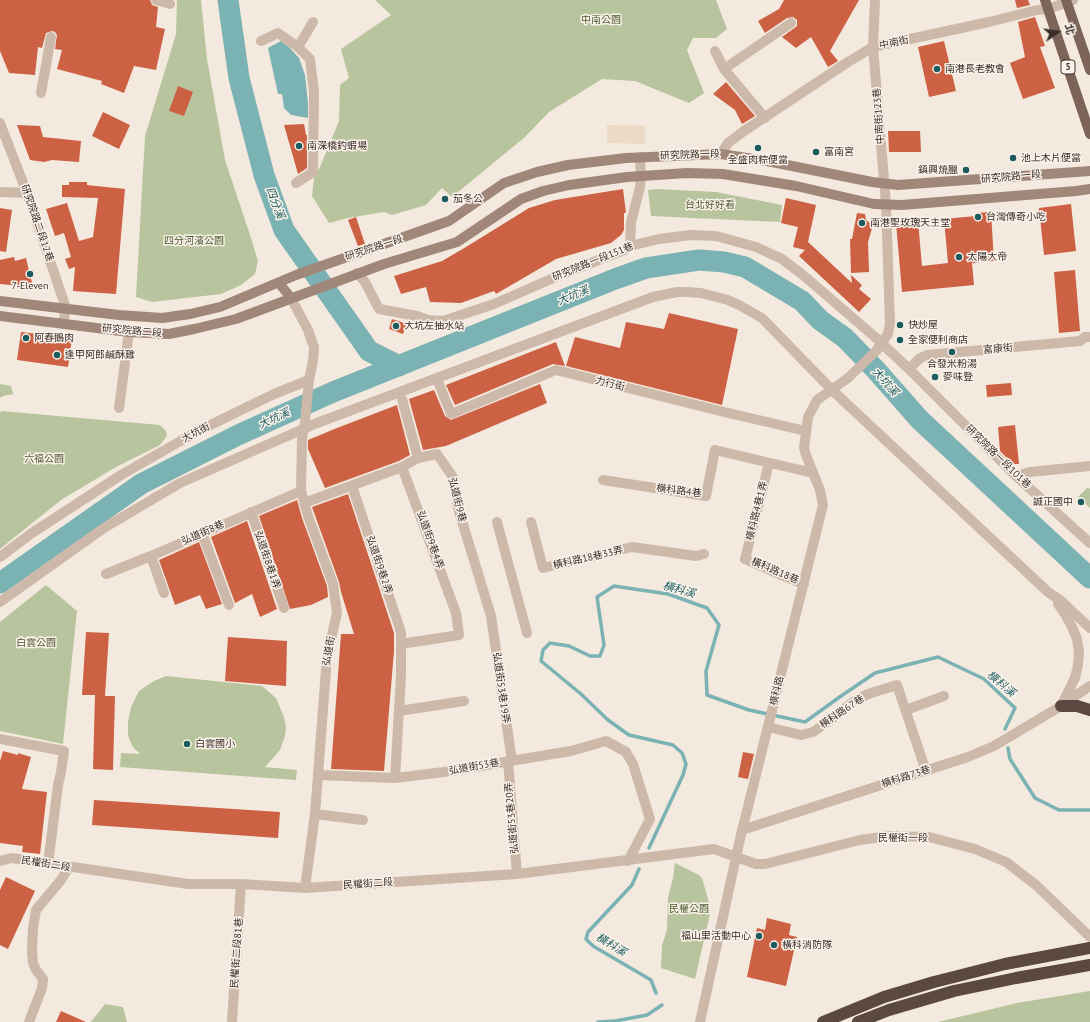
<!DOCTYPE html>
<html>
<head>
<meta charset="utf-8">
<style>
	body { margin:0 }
	#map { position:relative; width:1090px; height:1022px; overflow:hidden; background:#f4e9de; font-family:"PT Sans","Noto Sans TC",sans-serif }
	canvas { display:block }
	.north { position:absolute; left:1038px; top:12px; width:40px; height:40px; -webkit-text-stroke:3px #fbf3eb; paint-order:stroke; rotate:77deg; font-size:11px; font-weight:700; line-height:16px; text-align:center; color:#3a2e29 }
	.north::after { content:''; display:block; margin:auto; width:14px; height:18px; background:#3a2e29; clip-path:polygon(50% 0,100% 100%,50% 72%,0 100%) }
</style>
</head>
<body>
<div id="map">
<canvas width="1090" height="1022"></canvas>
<div class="north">北</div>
</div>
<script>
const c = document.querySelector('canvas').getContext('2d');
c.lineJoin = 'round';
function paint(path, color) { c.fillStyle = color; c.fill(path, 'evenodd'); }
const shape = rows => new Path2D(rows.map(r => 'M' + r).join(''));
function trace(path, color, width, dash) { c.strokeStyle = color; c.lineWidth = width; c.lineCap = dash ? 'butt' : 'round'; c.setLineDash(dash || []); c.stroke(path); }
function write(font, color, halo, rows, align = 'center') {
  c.font = font + ' "PT Sans","Noto Sans TC",sans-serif'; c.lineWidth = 3; c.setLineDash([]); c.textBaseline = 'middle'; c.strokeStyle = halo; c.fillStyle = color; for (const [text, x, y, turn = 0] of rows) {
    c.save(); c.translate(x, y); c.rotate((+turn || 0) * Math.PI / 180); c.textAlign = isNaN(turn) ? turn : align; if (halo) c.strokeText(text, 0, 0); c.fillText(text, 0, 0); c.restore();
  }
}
paint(shape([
	[177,0,201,0,207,59,225,160,251,238,258,261,255,274,241,285,221,294,152,302,136,297,145,136,176,34],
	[375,0,716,0,727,29,716,38,693,38,687,50,704,93,689,103,635,81,602,79,549,112,525,137,452,197,442,188,426,205,392,215,384,212,348,218,329,223,312,196,314,178,320,167,339,121,340,85,349,78,341,49,391,15],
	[658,189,716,192,782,205,780,222,651,216,648,190],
	[0,384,11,386,13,394,3,396,0,398],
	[1,411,160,425,166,431,167,436,160,445,116,467,61,500,0,549,0,413],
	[1088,487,1090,489,1090,508,1078,497],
	[46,585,77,611,63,744,0,731,0,622],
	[166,676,262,686,276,698,284,717,286,728,285,736,280,750,265,767,297,770,296,780,120,767,121,753,140,754,132,746,128,735,128,722,131,707,139,691,154,681],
	[675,863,699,875,702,878,710,906,710,914,695,979,661,968,662,945,667,930,668,898,673,878],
	[1090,991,1090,1022,938,1022,1017,1003],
	[105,1004,123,1007,127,1022,91,1022]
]), '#b8c49d');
paint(shape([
	[607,125,645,126,645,144,607,143]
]), '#eddac4');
paint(shape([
	[281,41,289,47,299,58,305,75,308,103,308,118,291,115,284,108,282,94,278,94,268,48]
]), '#7bb2b3');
trace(shape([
	[1008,748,1010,759,1035,798,1059,810,1090,810],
	[649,848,683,775,686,764,682,753,673,745,629,735,608,720,581,694,541,661,543,650,550,643,569,646,590,656,600,656,604,645,597,597,614,586,668,594,707,608,719,625,706,671,707,695,749,710,805,722,841,696,875,673,938,657,984,679,1015,708,1005,729],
	[639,869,632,885,588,932,586,939,593,946,651,980,656,993],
	[598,1022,615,1021,647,1015,662,1005]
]), '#7bb2b3', 3.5);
trace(shape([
	[228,0,239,78,264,175,284,230,369,351,399,366],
	[0,583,141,484,238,435,333,392,615,279,646,268,699,260,724,262,745,267,802,301,820,320,845,338,875,369,920,420,1090,578]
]), '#7bb2b3', 21);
paint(shape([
	[0,0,150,0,152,5,158,7,156,27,165,29,156,70,134,66,124,93,101,84,102,81,57,69,62,50,55,49,57,35,55,32,52,31,46,33,42,48,38,47,35,75,9,73,0,51],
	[784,0,859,0,830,51,838,61,828,67,811,37,796,48,782,37,797,26,797,20,793,17,787,18,765,33,758,21,779,9],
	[1015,0,1028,0,1030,5,1017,8],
	[1035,17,1045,46,1040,47,1055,88,1023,99,1010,63,1025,57,1018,22],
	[944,41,956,91,929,97,918,47],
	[726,82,755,116,742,124,735,110,713,94],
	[178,86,193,92,184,116,169,111],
	[103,112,130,125,119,149,92,136],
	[304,124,306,135,307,135,307,168,298,174,284,125],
	[17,125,40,126,43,137,81,141,79,162,52,160,44,162,30,160],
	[888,131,920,131,921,152,889,152],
	[69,182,87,182,87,185,125,189,116,294,73,291,75,267,69,269,65,259,71,257,64,233,55,236,46,209,67,203,79,241,93,237,98,198,62,197,62,185,69,185],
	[623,189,626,213,624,213,624,230,621,235,611,243,556,259,496,294,494,291,461,303,430,302,426,287,401,294,394,276,442,261,466,247,529,208,555,200],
	[786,198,816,205,808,242,852,283,851,275,862,285,859,289,871,299,859,312,799,256,805,250,793,247,798,227,781,223],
	[1071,204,1076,251,1044,255,1039,208],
	[0,208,12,210,6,252,0,251],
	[991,212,994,261,972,263,974,285,902,292,896,223,918,221,922,266,948,263,944,219,976,216,976,213],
	[857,213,865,214,866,220,873,225,868,242,869,272,851,273,850,239,852,239],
	[356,217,365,244,358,246,348,220],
	[14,257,15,261,26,258,33,287,0,284,0,260],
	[1075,270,1080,331,1059,333,1054,272],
	[669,313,738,329,722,405,566,366,575,337,620,348,626,322,664,329],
	[392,319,407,324,403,334,389,329],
	[21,332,72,338,68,367,17,360],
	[556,342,565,366,553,364,455,405,446,385],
	[1011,383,1012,395,987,397,986,385],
	[540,384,547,403,446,446,423,450,409,399,434,390,445,416,451,420],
	[397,405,410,455,399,461,325,488,308,449,308,440,337,428],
	[1015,425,1019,464,1013,464,1000,451,998,427],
	[348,494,394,633,394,651,384,771,331,769,341,634,354,634,341,592,339,582,312,507],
	[297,500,302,518,327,586,328,597,311,605,290,609,259,516],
	[247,521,277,609,260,617,252,594,235,603,211,537],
	[199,542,222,604,206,609,200,595,175,605,159,560],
	[86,632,109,633,105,696,115,696,113,770,93,769,95,695,82,695],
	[228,637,287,641,286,686,225,681],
	[3,751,18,755,18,753,31,757,22,789,47,792,40,854,22,852,23,846,0,843,0,761],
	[743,752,754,754,748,779,738,777],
	[94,800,280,812,278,838,92,825],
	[6,877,35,891,8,949,0,945,0,890],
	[767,918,791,924,789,935,797,937,786,986,747,977,757,928,765,930],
	[61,1011,86,1022,56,1022]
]), '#cd6144');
trace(shape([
	[156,0,170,4],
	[261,41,278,33,298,47,313,22],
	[715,51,724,69,791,23],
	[724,69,765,118],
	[41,93,51,37],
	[0,123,27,193,66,308,63,324],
	[721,154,728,143,744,131,848,62,873,47,989,22,1037,10,1048,9,1073,0],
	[296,183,313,172,314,92,310,59,298,47],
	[0,192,27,193],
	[630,246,631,222,640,187,641,176,640,157],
	[357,273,365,282,379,309,417,316,428,320,443,321,494,304,558,276,624,250,630,246,659,239,691,235,716,236,756,247,782,259,803,275,875,337,909,369,1016,476,1090,543],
	[909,369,920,358,927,355,1080,341,1085,337,1090,337],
	[439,384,451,414,556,370,724,412,806,431],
	[402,399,418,458],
	[119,408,129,332],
	[769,463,745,559,772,571,804,584],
	[1016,476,1030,472,1090,466],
	[603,480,706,496,715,450,813,473],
	[352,486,401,632,401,644],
	[304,503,402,467,418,458,437,454,453,477,458,508,491,616,512,761],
	[251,512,284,608],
	[497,522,527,633],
	[531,522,543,568,632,547,696,556,704,554],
	[202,533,229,605],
	[151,556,164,593],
	[0,557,32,533,121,475,198,431,274,394,309,380,313,361,314,347,308,330,291,298],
	[106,574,151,556,301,491],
	[0,602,104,528,180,483,317,423,653,297,677,292,687,292,701,293,728,300,739,305,762,318,832,390,1048,592,1060,600,1090,628],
	[1058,604,1065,614,1072,627,1077,639,1079,652,1078,665,1075,678,1062,704],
	[906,710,944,696],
	[399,711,464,701],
	[768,727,801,735,813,732,829,721,853,702,868,694,897,685,926,771],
	[0,739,64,751,61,772,58,785,48,864],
	[508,761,517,874],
	[318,775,395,778,444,772,571,751,606,741,626,752,633,764,650,819,628,861],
	[395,778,401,676,401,644,459,635,456,613,402,467],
	[315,814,363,820],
	[742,830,968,757,994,746,1056,709,1090,686],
	[0,861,12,858,188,884,241,884,305,888,517,874,714,849,756,864,765,864,860,840,889,836,929,837,975,849,1006,862,1036,885,1090,937],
	[305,888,315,814,327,657,337,613,333,584,308,516,301,491,302,439,305,422,309,380],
	[29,1022,42,988,43,979,36,970,33,963,32,950,33,928,36,910,61,880,69,867],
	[232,1022,241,884],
	[700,1022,740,839,823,505,820,490,806,455,804,448,808,417,817,400,848,378,876,351,888,334,890,323,886,204,873,47,875,0]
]), '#cdb9a9', 10);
trace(shape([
	[279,283,291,298],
	[0,301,119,315,162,318,190,314,220,307,296,275,449,221,504,183,537,172,568,165,626,158,721,154,767,161,872,182,898,185,1090,171],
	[0,316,129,332,169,334,194,329,236,319,384,264,457,242,521,199,543,191,569,185,627,177,687,173,723,174,796,186,874,204,902,205,1076,191,1090,189]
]), '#a1877a', 10);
trace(shape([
	[1045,0,1090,134],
	[1066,0,1090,70]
]), '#7d6459', 10);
trace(shape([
	[1061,706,1077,706,1090,710],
	[823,1022,884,997,934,982,1005,964,1090,948],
	[858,1022,889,1010,954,991,1016,978,1090,965]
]), '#5b4840', 12);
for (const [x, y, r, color] of [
	[937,69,4,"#1c5c5f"],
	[299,146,4,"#1c5c5f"],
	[758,148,4,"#1c5c5f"],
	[816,152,4,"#1c5c5f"],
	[1013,158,4,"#1c5c5f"],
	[966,170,4,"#1c5c5f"],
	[445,199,4,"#1c5c5f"],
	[978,217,4,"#1c5c5f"],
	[862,223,4,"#1c5c5f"],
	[959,257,4,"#1c5c5f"],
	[30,274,4,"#1c5c5f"],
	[900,325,4,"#1c5c5f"],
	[396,326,4,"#1c5c5f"],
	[26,338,4,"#1c5c5f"],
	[900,340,4,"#1c5c5f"],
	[952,352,4,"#1c5c5f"],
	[57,355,4,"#1c5c5f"],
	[935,377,4,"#1c5c5f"],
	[1081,502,4,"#1c5c5f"],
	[187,744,4,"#1c5c5f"],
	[759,936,4,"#1c5c5f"],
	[774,945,4,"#1c5c5f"]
]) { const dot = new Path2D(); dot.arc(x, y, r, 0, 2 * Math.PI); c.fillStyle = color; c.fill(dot); trace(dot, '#fbf3eb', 1.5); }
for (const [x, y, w] of [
	[1068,67,14]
]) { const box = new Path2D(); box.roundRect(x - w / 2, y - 7, w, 14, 3); c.fillStyle = '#fbf3eb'; c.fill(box); trace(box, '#3a2e29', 1); }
write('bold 9px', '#3a2e29', null, [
	["5",1068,67]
]);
write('10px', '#4a5a2b', '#fbf3eb', [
	["中南公園",601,20],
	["台北好好看",710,205],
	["四分河濱公園",194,241],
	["六福公園",44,459],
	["白雲公園",36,643],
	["民權公園",689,909]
]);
write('10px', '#3a2e29', '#fbf3eb', [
	["中南街",894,43,-12],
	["中南街123巷",879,116,-94],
	["研究院路一段",690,155,-2],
	["研究院路一段",1011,177,-5],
	["研究院路二段12巷",37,223,71],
	["研究院路一段",374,248,-18],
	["研究院路一段151巷",593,262,-22],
	["研究院路二段",132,331,5],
	["富康街",998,349,-5],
	["力行街",610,384,14],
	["大坑街",196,433,-28],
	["研究院路一段101巷",998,457,44],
	["橫科路4巷",679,491,7],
	["弘道街9巷",457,500,76],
	["橫科路4巷1弄",757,511,-76],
	["弘道街8巷",203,533,-24],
	["弘道街9巷4弄",430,540,70],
	["橫科路18巷33弄",588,558,-13],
	["弘道街8巷1弄",267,560,71],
	["弘道街9巷2弄",379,565,71],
	["橫科路18巷",775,571,23],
	["弘道街",329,651,-80],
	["弘道街53巷19弄",501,688,82],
	["橫科路",777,691,-76],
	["橫科路67巷",842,712,-34],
	["弘道街53巷",474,767,-10],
	["橫科路73巷",906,777,-18],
	["弘道街53巷20弄",512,818,-95],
	["民權街一段",903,838],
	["民權街二段",46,864,9],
	["民權街二段",368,884,-4],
	["民權街二段81巷",237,953,-86]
]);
write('10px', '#3a2e29', '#fbf3eb', [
	["南港長老教會",945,69],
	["南深橋釣蝦場",307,146],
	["富南宮",824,152],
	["池上木片便當",1021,158],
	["全盛肉粽便當",758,160,"center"],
	["鎮興燒臘",958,170,"right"],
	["茄冬公",453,199],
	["台灣傳奇小吃",986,217],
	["南港聖玫瑰天主堂",870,223],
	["太陽大帝",967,257],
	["7-Eleven",30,286,"center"],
	["快炒屋",908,325],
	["大坑左抽水站",404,326],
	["阿春鵝肉",34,338],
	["全家便利商店",908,340],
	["逢甲阿郎鹹酥雞",65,355],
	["合發米粉湯",952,364,"center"],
	["麥味登",943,377],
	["誠正國中",1073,502,"right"],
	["白雲國小",195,744],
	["福山里活動中心",751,936,"right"],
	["橫科消防隊",782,945]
], 'left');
write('italic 11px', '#1c5c5f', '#fbf3eb', [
	["四分溪",275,203,69],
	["大坑溪",573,296,-22],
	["大坑溪",885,382,48],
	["大坑溪",274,419,-25],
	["橫科溪",679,590,16],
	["橫科溪",1001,684,40],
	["橫科溪",611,945,32]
]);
</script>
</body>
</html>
